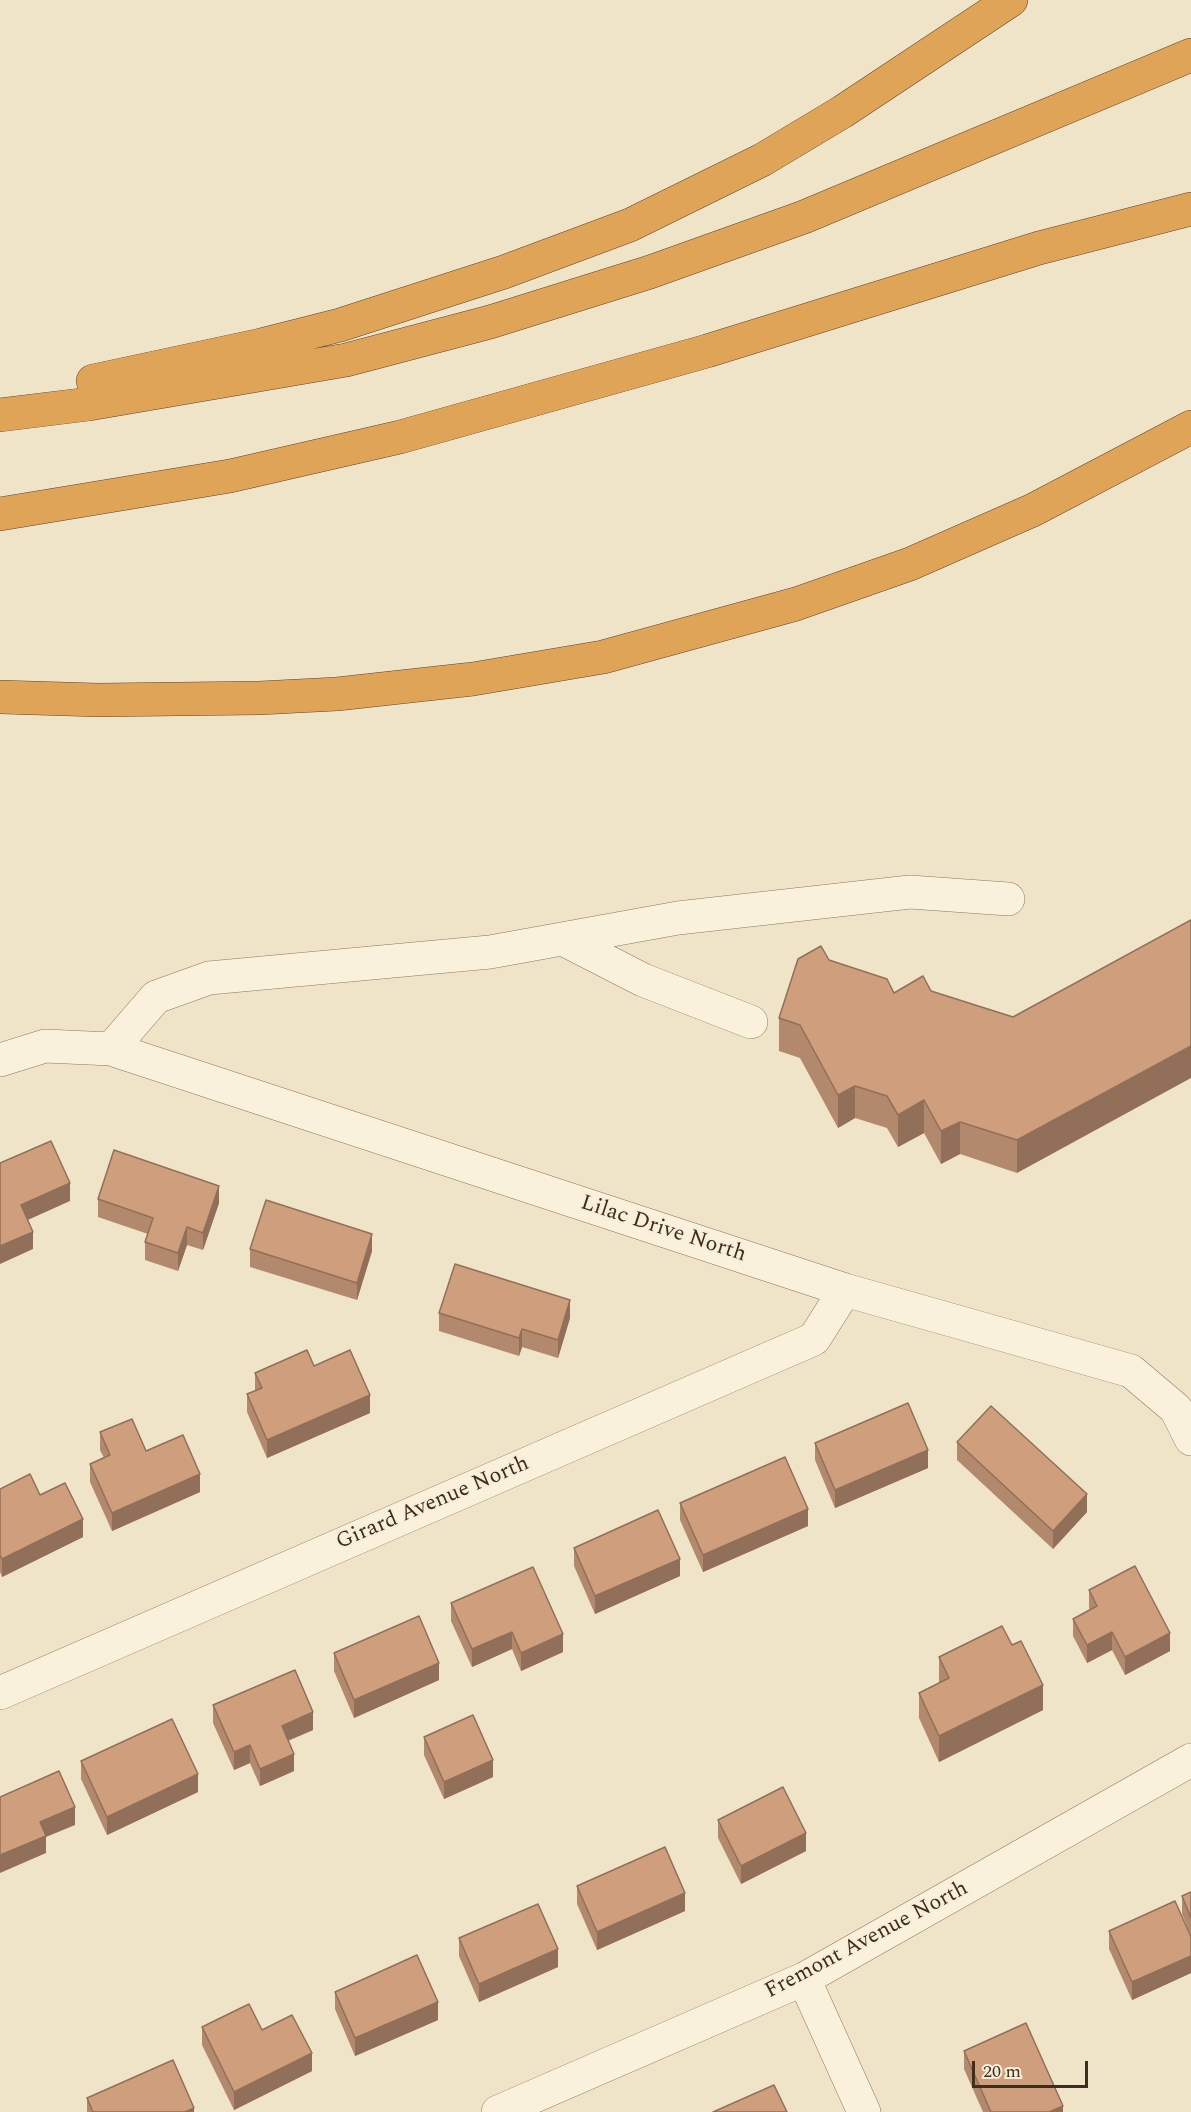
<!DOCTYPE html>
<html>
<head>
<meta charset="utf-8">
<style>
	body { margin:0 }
	#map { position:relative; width:1191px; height:2112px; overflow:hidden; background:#f0e4c8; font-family:Spectral,serif }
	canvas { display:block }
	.scale { position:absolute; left:972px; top:2061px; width:116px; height:27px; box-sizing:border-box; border:3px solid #3d2e20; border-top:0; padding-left:8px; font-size:18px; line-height:21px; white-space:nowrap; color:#3d2e20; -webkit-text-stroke:4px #f7eed8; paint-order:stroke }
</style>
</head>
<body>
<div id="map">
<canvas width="1191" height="2112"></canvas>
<div class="scale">20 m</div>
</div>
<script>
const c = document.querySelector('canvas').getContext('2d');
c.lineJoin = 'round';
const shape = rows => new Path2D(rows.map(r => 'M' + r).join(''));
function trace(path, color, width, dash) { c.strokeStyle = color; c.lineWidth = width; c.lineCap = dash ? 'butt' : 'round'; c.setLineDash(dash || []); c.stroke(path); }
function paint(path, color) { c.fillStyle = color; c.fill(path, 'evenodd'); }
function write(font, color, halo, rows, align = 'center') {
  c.font = font + ' Spectral,serif'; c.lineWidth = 4.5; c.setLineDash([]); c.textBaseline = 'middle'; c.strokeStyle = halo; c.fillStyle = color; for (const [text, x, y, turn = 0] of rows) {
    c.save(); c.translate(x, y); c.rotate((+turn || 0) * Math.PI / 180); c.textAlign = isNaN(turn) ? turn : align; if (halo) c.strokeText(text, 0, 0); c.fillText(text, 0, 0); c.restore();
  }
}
const minor = shape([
	[563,939,643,980,751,1022],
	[111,1049,156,997,209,978,490,952,678,918,910,892,1008,899],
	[0,1060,45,1046,111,1049,845,1290,1131,1371,1176,1409,1191,1439],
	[0,1693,814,1339,845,1290],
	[804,1979,864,2112],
	[498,2112,804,1979,1191,1760]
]);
const highway = shape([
	[93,381,261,345,340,325,504,272,630,225,762,160,842,112,1011,0],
	[0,415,89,404,346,360,490,322,650,272,804,217,1191,55],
	[0,514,230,476,400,437,707,351,1039,248,1191,209],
	[0,697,98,700,259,698,337,694,473,679,603,657,796,604,910,564,1033,510,1191,427]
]);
trace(minor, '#8d765c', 34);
trace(highway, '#5b4430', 34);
trace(minor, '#faf1dc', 33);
trace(highway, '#e0a458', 33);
paint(shape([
	[1191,920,1017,1173,960,1154,941,1164,924,1133,898,1147,887,1128,855,1118,838,1128,800,1058,779,1051,779,1018,829,960,894,993,1013,1017],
	[98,1199,219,1203,203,1250,187,1245,178,1271,145,1260,145,1242,148,1234,98,1217],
	[250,1249,372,1251,357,1300,250,1267],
	[439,1313,570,1318,558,1358,522,1347,519,1356,439,1331],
	[314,1366,370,1413,267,1458,247,1412,247,1394,255,1391,255,1373],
	[100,1432,146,1451,200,1492,112,1531,90,1482,90,1464,104,1458,100,1450],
	[957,1442,1087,1512,1053,1549,957,1460],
	[815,1443,928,1468,835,1508,815,1460],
	[0,1489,40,1495,83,1537,2,1577,0,1572],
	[680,1503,808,1526,703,1572,680,1520],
	[574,1548,680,1576,595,1614,574,1566],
	[1089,1590,1170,1651,1125,1675,1112,1650,1087,1663,1073,1636,1073,1619,1090,1610,1089,1608],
	[451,1603,563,1652,521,1671,512,1649,472,1667,451,1621],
	[334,1653,439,1680,354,1718,334,1671],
	[939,1657,1043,1710,939,1762,919,1718,919,1693,939,1683],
	[213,1705,313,1730,288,1741,294,1771,260,1786,250,1763,234,1770,213,1723],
	[424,1737,493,1777,444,1799,424,1755],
	[81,1761,198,1792,107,1835,81,1779],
	[718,1820,806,1851,741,1884,718,1838],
	[577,1886,685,1911,597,1950,577,1904],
	[1191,1892,1191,1936,1182,1914,1182,1896],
	[1109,1931,1191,1937,1191,1973,1132,2000,1109,1949],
	[459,1938,558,1967,479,2002,459,1956],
	[335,1992,438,2020,355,2056,335,2009],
	[202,2027,262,2030,312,2071,234,2110,202,2045],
	[964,2051,1063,2112,983,2112,964,2069],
	[87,2098,194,2112,87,2112]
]), '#b2896c');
paint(shape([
	[1191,1046,1191,1078,1017,1173,1017,1140],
	[855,1086,855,1118,838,1128,838,1095],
	[924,1100,924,1133,898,1147,898,1115],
	[960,1122,960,1154,941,1164,941,1131],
	[70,1183,70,1201,21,1223,21,1205],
	[219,1186,219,1203,203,1250,203,1233],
	[187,1227,187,1245,178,1271,178,1253],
	[33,1232,33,1249,0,1264,0,1246],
	[372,1234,372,1251,357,1300,357,1283],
	[570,1300,570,1318,558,1358,558,1340],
	[522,1329,522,1347,519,1356,519,1338],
	[370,1395,370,1413,267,1458,267,1440],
	[928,1450,928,1468,835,1508,835,1490],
	[200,1474,200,1492,112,1531,112,1513],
	[1087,1494,1087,1512,1053,1549,1053,1531],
	[808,1509,808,1526,703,1572,703,1555],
	[83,1519,83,1537,2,1577,2,1559],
	[680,1559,680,1576,595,1614,595,1596],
	[512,1632,512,1649,472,1667,472,1649],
	[1112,1632,1112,1650,1087,1663,1087,1645],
	[1170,1633,1170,1651,1125,1675,1125,1657],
	[563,1634,563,1652,521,1671,521,1653],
	[439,1663,439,1680,354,1718,354,1700],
	[1043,1685,1043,1710,939,1762,939,1736],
	[313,1712,313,1730,282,1743,282,1726],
	[250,1745,250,1763,234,1770,234,1752],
	[294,1754,294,1771,260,1786,260,1769],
	[493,1760,493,1777,444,1799,444,1782],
	[198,1774,198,1792,107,1835,107,1817],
	[75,1807,75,1825,46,1837,46,1853,0,1873,0,1855,40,1822],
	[806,1833,806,1851,741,1884,741,1866],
	[685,1893,685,1911,597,1950,597,1932],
	[558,1949,558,1967,479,2002,479,1984],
	[1191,1956,1191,1973,1132,2000,1132,1982],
	[438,2002,438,2020,355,2056,355,2038],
	[312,2053,312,2071,234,2110,234,2092],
	[1063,2106,1063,2112,1049,2112],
	[194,2108,194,2112,185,2112]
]), '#916f58');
const building = shape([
	[1191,920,1191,1046,1017,1140,960,1122,941,1131,924,1100,898,1115,887,1096,855,1086,838,1095,800,1025,779,1018,798,959,821,946,829,960,887,979,894,993,923,976,931,991,1013,1017,1191,920],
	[51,1141,70,1183,21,1205,33,1232,0,1246,0,1163,51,1141],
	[114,1150,219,1186,203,1233,187,1227,178,1253,145,1242,153,1218,98,1199,114,1150],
	[266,1200,372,1234,357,1283,250,1249,266,1200],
	[455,1264,570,1300,558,1340,522,1329,519,1338,439,1313,455,1264],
	[307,1350,314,1366,350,1350,370,1395,267,1440,247,1394,262,1388,255,1373,307,1350],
	[908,1403,928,1450,835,1490,815,1443,908,1403],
	[991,1406,1087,1494,1053,1531,957,1442,991,1406],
	[132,1419,146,1451,183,1435,200,1474,112,1513,90,1464,110,1455,100,1432,132,1419],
	[785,1457,808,1509,703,1555,680,1503,785,1457],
	[30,1474,40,1495,65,1483,83,1519,2,1559,0,1555,0,1489,30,1474],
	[658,1510,680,1559,595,1596,574,1548,658,1510],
	[1135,1566,1170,1633,1125,1657,1112,1632,1087,1645,1073,1619,1097,1606,1089,1590,1135,1566],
	[533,1567,563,1634,521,1653,512,1632,472,1649,451,1603,533,1567],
	[419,1616,439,1663,354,1700,334,1653,419,1616],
	[1002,1626,1012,1645,1021,1641,1043,1685,939,1736,919,1693,949,1678,939,1657,1002,1626],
	[295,1670,313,1712,282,1726,294,1754,260,1769,250,1745,234,1752,213,1705,295,1670],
	[473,1715,493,1760,444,1782,424,1737,473,1715],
	[172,1719,198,1774,107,1817,81,1761,172,1719],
	[59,1771,75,1807,40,1822,46,1836,0,1855,0,1797,59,1771],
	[783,1787,806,1833,741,1866,718,1820,783,1787],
	[665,1847,685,1893,597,1932,577,1886,665,1847],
	[1191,1892,1191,1918,1182,1896,1191,1892],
	[1175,1901,1191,1937,1191,1956,1132,1982,1109,1931,1175,1901],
	[538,1904,558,1949,479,1984,459,1938,538,1904],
	[417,1955,438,2002,355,2038,335,1992,417,1955],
	[249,2004,262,2030,292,2015,312,2053,234,2092,202,2027,249,2004],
	[1026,2023,1063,2106,1049,2112,991,2112,964,2051,1026,2023],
	[173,2060,194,2108,185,2112,93,2112,87,2098,173,2060],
	[774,2085,787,2112,713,2112,774,2085]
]);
paint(building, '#cf9f7d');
trace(building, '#916f58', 1.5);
write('22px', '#3d2e20', '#f7eed8', [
	["Lilac Drive North",663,1230,18],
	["Girard Avenue North",433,1504,-23],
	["Fremont Avenue North",867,1941,-28]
]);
</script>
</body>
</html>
